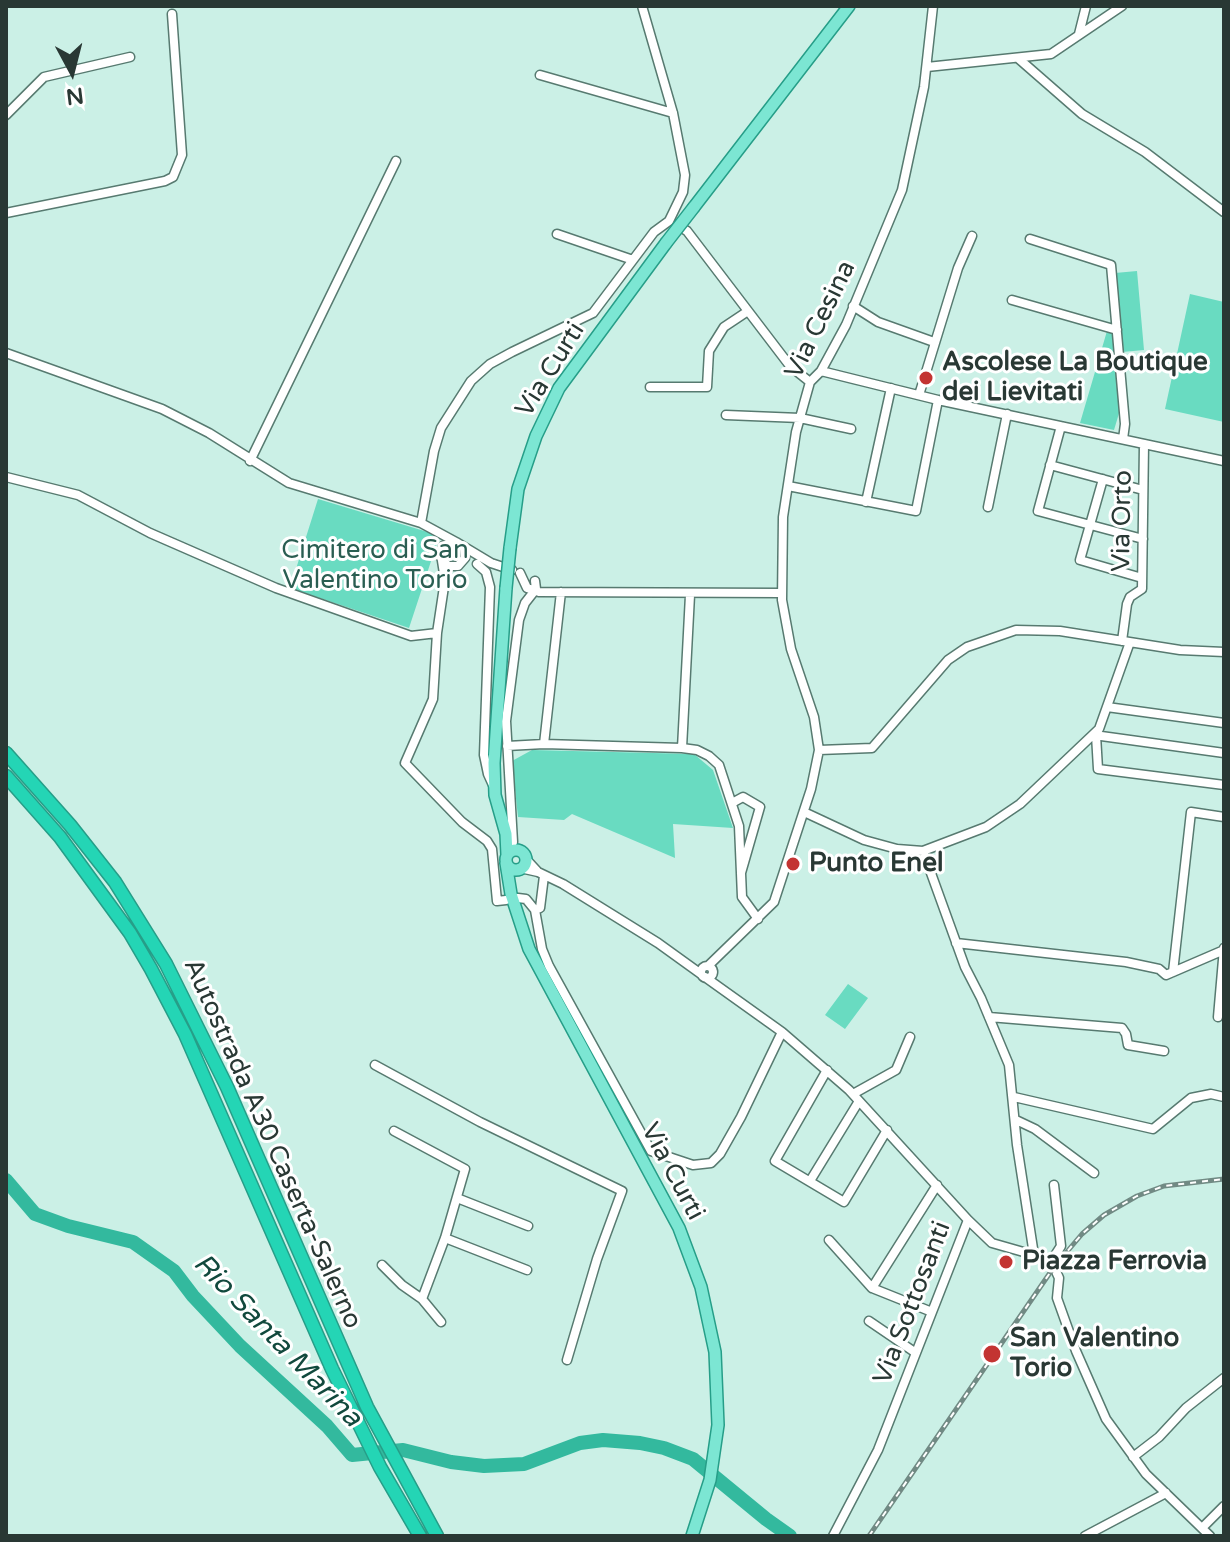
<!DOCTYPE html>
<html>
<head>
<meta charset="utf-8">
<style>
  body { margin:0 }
  #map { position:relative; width:1230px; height:1542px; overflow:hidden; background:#cbf0e6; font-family:"Varela Round",sans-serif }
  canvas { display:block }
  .frame { position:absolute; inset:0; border:8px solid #293834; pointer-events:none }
  .north { position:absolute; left:32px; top:32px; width:80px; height:80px; -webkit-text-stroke:6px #fff; paint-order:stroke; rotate:173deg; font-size:22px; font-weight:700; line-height:32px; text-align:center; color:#293834 }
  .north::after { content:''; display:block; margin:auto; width:28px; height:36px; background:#293834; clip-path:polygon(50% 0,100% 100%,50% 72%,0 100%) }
</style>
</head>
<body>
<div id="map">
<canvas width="1230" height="1542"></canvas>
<div class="frame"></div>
<div class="north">N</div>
</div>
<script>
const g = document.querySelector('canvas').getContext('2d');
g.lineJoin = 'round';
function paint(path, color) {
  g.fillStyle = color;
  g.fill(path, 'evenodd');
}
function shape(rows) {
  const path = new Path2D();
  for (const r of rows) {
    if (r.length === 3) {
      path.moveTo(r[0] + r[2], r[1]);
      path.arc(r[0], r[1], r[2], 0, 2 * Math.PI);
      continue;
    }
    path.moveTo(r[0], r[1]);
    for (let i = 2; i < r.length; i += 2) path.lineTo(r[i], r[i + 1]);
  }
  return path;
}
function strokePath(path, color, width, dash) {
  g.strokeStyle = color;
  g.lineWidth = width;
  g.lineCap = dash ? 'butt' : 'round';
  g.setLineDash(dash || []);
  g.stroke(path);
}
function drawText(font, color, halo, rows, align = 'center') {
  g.font = font + ' "Varela Round",sans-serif';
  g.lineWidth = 6;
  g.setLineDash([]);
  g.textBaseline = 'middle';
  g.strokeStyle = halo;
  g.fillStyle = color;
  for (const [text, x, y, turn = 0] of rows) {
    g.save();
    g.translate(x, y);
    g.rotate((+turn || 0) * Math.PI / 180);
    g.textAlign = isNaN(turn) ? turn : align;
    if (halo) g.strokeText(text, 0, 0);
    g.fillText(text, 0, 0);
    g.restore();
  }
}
paint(shape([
  [1137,271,1144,350,1122,352,1115,273],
  [1190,294,1224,302,1224,422,1165,409],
  [1107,331,1115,333,1120,410,1114,430,1080,423],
  [318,499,431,533,437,543,409,628,290,588],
  [532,750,694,754,713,770,733,828,673,824,675,858,572,814,564,820,518,817,512,761],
  [848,984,868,998,845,1029,825,1015]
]), '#69dbc1');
strokePath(shape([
  [6,1180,35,1214,68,1226,133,1242,174,1271,193,1296,240,1346,327,1426,352,1455,403,1450,451,1462,484,1466,524,1464,580,1443,603,1440,640,1443,664,1448,693,1459,766,1519,790,1536]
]), '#33b99e', 14);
const minor = shape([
  [1079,34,1086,6],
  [1019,59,1082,114,1145,152,1224,212],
  [927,67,1051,54,1122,6],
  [540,75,673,113],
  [6,115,44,77,130,57],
  [6,213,165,181,173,177,182,155,172,14],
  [677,225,687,231,790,366,810,382],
  [557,234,633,260],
  [1030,239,1111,265,1125,424,1123,439],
  [1012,300,1117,330],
  [853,306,878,322,934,342],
  [6,353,162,409,209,433,289,483,421,523,456,542],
  [821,371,938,400,1224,461],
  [650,387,707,387,709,351,724,327,748,311],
  [919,395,958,268,972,236],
  [726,415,800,418,851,429],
  [1061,426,1038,511,1143,539],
  [250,461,396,161],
  [1050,465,1143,490],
  [6,477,78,495,150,533,276,588,411,636,437,633],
  [1103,479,1080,560,1142,578],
  [788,486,916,511,938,400],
  [866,502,891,388],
  [988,507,1007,414],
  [421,523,434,451,441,428,471,381,490,364,512,352,593,313,654,232,669,221,683,192,685,175,673,113,642,6],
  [464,548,465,558,458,566,448,566,441,558,443,546,456,542,491,563,512,570],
  [442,561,445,580,437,633,433,699,405,763,462,822,487,841,492,849,497,901,506,900],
  [477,564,486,572,490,587,484,755,488,774,493,785],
  [520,573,527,588,539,592,782,593],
  [1122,641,1127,604,1130,597,1142,589,1144,444],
  [1107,707,1224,723],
  [1094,735,1224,753],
  [1096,735,1098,769,1224,785],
  [544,744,561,592],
  [507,746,544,744,682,748,697,750,709,756,719,765,739,826,742,897,758,919],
  [682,748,690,595],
  [819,750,872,748,948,660,967,647,1016,630,1060,631,1180,650,1224,652],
  [732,803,743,797,760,807,741,873],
  [804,812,864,840,897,849,923,851,986,827,1020,804,1099,729,1130,642],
  [513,842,506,721,519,620,525,603,536,589,535,581],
  [923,851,965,967,981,998,1009,1065,1017,1145,1034,1255],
  [525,858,537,871],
  [520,868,538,872,563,884,658,943,701,974],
  [518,898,526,899,535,910,540,908,544,876],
  [535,910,542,949,549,966,651,1151,693,1165,711,1163,720,1154,741,1117,782,1032],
  [956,943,1126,962,1159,969,1166,975,1224,950],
  [708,966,774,902,811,789,819,750,814,717,791,649,782,600,783,517,796,432,810,382,821,371,846,325,902,190,924,87,933,6],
  [707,972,6],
  [1173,972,1191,812,1224,817],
  [705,977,782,1032,849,1090,968,1220,878,1450,833,1536],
  [989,1017,1122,1028,1126,1034,1128,1045,1164,1051],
  [1218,1017,1224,948],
  [375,1065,480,1122,622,1191,597,1259,567,1360],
  [827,1070,775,1161,844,1202,887,1130],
  [853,1094,896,1070,910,1037],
  [1014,1097,1153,1129,1191,1098,1211,1094,1224,1097],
  [1016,1120,1035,1129,1094,1173],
  [394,1131,465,1169,445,1238,422,1299,441,1322],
  [810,1181,859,1101],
  [457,1198,528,1226],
  [968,1220,992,1243,1034,1255,1054,1267,1059,1278,1057,1298,1076,1351,1106,1419,1146,1474,1210,1536],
  [445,1238,527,1270],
  [829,1240,872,1288,932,1312],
  [1050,1263,1061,1246,1054,1185],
  [382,1265,402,1285,422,1299],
  [872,1288,937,1185],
  [869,1321,916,1353],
  [1133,1457,1159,1437,1186,1408,1224,1378],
  [1202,1528,1224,1506],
  [1085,1536,1166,1493]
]);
const major = shape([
  [694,207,849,6],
  [510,548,518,489,536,436,559,388,666,243],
  [506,588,494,763,495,795,506,834,507,855],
  [516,860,10],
  [506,863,511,894,529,949,679,1228,701,1287,715,1352,718,1425,710,1480,692,1536]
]);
const highway = shape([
  [6,753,70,825,115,882,166,964,227,1087,367,1407,437,1536],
  [6,776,60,837,130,933,151,969,185,1034,332,1369,380,1467,420,1536]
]);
strokePath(minor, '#577a70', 11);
strokePath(major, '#269e88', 14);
strokePath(highway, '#269e88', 15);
strokePath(minor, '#fff', 8);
strokePath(major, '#7ce6d3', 11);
strokePath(highway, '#24d5b5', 12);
const rail = shape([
  [869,1536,1054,1267,1082,1234,1104,1215,1137,1196,1164,1186,1224,1179]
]);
strokePath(rail, '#718a84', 5);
strokePath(rail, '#fff', 2, [6]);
const majorBridge = shape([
  [666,243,694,207],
  [506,588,510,548]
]);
strokePath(majorBridge, '#269e88', 14, []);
strokePath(majorBridge, '#7ce6d3', 11);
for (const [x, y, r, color] of [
  [926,378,8,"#c33432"],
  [793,864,8,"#c33432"],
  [1006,1262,8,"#c33432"],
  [992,1354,10,"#c33432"]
]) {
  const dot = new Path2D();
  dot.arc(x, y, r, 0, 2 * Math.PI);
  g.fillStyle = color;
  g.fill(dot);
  strokePath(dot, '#fff', 3);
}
drawText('26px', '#293834', '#fff', [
  ["Via Cesina",821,320,-64],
  ["Via Curti",551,370,-58],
  ["Via Orto",1123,521,-89],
  ["Autostrada A30 Caserta-Salerno",272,1144,66],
  ["Via Curti",672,1172,62],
  ["Via Sottosanti",913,1303,-69]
]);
drawText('bold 26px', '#293834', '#fff', [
  ["Ascolese La Boutique",942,363],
  ["dei Lievitati",942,393],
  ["Punto Enel",809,864],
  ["Piazza Ferrovia",1022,1262],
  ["San Valentino",1010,1339],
  ["Torio",1010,1369]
], 'left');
drawText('26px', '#2a5e52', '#fff', [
  ["Cimitero di San",375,551],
  ["Valentino Torio",375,581]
]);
drawText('italic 28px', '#11493d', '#fff', [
  ["Rio Santa Marina",277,1341,46]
]);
</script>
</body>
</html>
